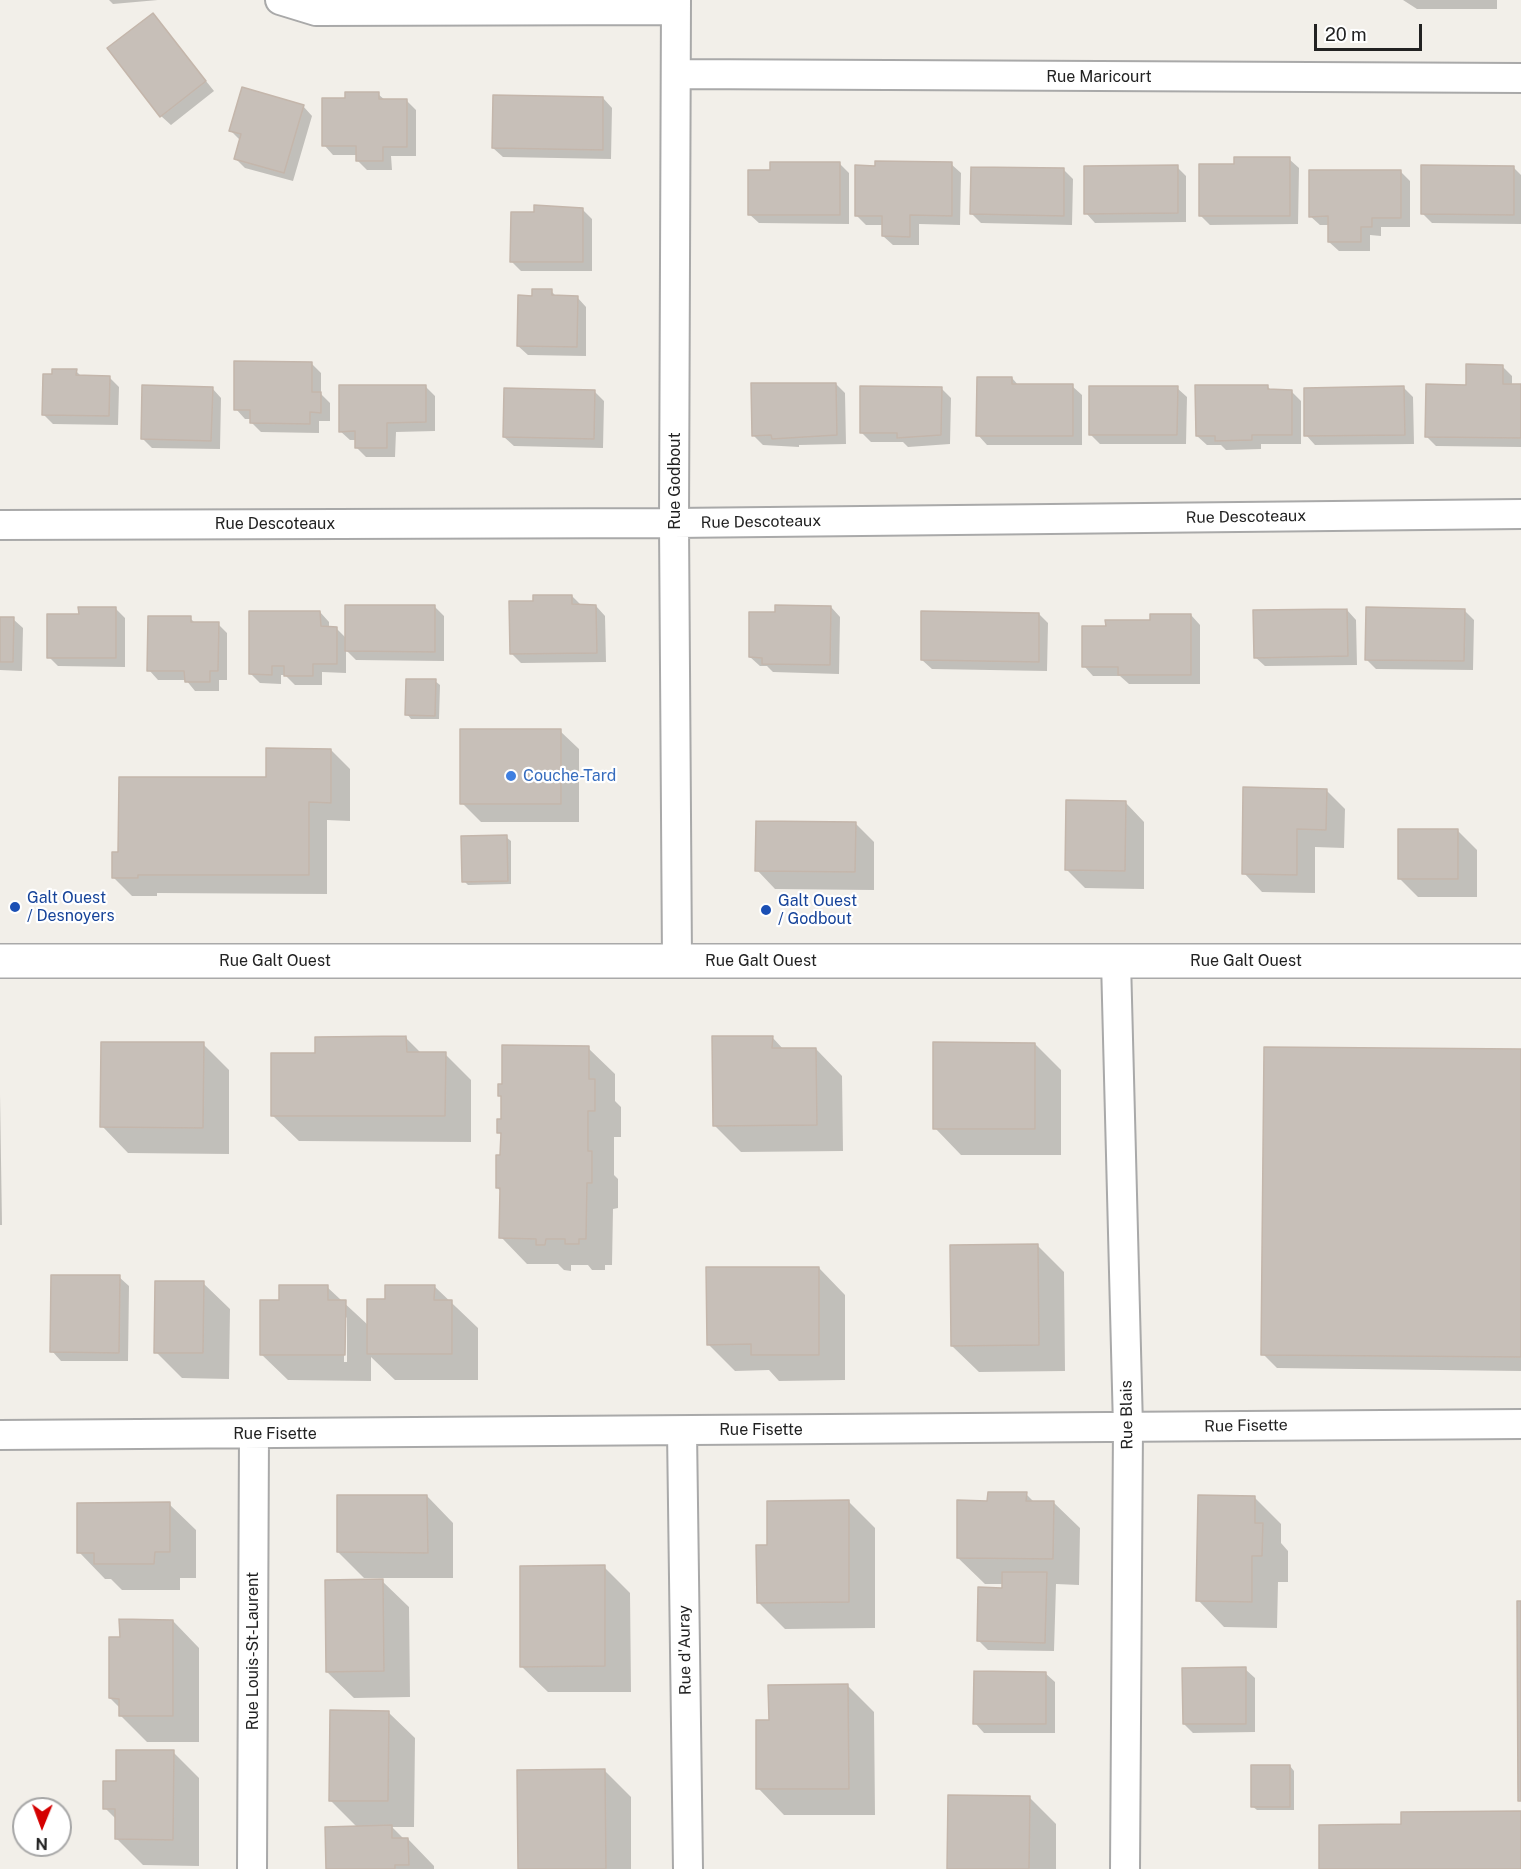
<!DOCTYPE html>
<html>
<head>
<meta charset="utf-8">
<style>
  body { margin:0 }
  #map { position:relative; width:1521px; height:1869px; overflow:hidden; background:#f2efe9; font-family:"Public Sans",sans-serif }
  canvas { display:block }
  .north { position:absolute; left:12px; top:1797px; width:60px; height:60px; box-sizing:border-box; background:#fff; border:2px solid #a7a7a7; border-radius:50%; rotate:181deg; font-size:16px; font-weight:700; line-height:24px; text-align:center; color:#222 }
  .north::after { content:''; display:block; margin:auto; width:21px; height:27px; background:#d40000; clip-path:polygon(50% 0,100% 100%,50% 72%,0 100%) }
  .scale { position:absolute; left:1314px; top:24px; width:108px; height:27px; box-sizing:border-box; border:3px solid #222; border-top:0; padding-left:8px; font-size:18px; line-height:21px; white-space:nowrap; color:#222; -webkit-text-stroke:4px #fff; paint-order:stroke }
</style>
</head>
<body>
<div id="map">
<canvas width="1521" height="1869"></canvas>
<div class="north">N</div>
<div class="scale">20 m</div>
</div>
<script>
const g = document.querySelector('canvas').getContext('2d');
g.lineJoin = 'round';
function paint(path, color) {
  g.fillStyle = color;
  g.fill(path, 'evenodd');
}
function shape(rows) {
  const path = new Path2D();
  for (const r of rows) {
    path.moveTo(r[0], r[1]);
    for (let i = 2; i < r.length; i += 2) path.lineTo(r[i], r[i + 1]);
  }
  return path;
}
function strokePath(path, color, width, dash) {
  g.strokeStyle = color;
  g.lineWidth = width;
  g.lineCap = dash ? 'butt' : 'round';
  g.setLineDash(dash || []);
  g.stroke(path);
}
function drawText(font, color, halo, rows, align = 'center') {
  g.font = font + ' "Public Sans",sans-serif';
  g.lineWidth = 4.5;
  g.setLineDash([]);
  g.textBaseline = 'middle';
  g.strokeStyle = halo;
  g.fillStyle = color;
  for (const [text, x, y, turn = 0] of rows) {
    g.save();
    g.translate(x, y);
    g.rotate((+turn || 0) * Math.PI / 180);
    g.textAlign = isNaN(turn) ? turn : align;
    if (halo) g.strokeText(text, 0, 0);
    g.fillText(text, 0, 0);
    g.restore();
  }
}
paint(shape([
  [109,0,158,0,113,4],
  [1403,0,1497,0,1497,9,1417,9],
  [153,15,214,91,171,125,161,116],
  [378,94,386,101,407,101,416,110,416,156,391,156,392,170,367,170,357,160,357,155,333,155,324,145,347,100],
  [603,98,612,108,611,159,503,157,493,148],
  [303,106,312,116,293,181,245,168,236,159,241,141,231,131],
  [1289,159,1299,168,1298,224,1210,225,1200,215],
  [840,164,849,173,849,224,759,223,749,214],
  [951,164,961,173,960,225,919,224,919,245,893,245,883,236,883,225,866,225,856,215],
  [1177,167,1186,176,1186,222,1095,223,1086,213],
  [1513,167,1521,175,1521,224,1432,223,1423,214],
  [1063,169,1073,179,1072,225,981,223,972,214],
  [1401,172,1410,181,1410,227,1381,227,1381,236,1370,235,1370,251,1339,251,1329,242,1329,225,1320,225,1310,216],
  [583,210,592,219,592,271,521,271,512,262],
  [551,291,557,297,577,297,586,307,586,356,528,355,518,346,533,297],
  [311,363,321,373,321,394,330,403,330,421,319,421,319,433,261,432,252,423,252,419,245,419,236,409],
  [1502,366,1512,376,1512,386,1521,386,1521,447,1436,446,1427,437,1468,386],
  [76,371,82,377,109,377,119,387,118,425,53,424,43,414,53,375],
  [1012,378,1019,386,1072,386,1082,395,1082,445,987,445,978,435],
  [836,384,845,393,846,444,799,445,799,447,763,445,753,435],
  [1267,386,1272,391,1291,391,1301,401,1301,444,1261,444,1261,449,1226,450,1221,445,1207,445,1197,436],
  [426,387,435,396,435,431,396,432,395,457,366,457,356,447,356,440,350,440,340,431],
  [212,388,221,398,220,449,152,448,142,438],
  [941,388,951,398,950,444,908,447,903,442,871,442,861,432],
  [1177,388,1187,397,1186,444,1100,444,1090,434],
  [1404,388,1413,397,1414,444,1315,445,1306,435],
  [594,391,604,401,603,448,514,446,504,437],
  [572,596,582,606,596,606,605,616,606,662,521,663,512,654,534,603],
  [434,606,444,616,444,661,356,660,346,650,346,673,322,672,322,685,295,685,285,675,281,675,281,684,260,683,251,674,320,612,329,622,329,628,336,628,346,638],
  [831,607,840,617,839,674,773,672,767,666,760,666,750,657,776,614],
  [116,609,125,618,125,667,58,666,49,657,80,615],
  [1347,610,1356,620,1357,665,1265,666,1255,657],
  [1465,611,1474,620,1473,670,1376,669,1367,660],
  [1039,614,1048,623,1047,671,932,669,922,660],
  [1191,615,1200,625,1200,684,1129,684,1120,676,1093,676,1084,666,1107,628],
  [190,618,196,624,218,624,227,633,227,680,219,680,219,691,195,691,186,680,158,680,149,670],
  [0,619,13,619,23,628,22,671,0,670],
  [435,681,440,685,439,719,411,719,407,714],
  [560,731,579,749,579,822,481,822,462,803],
  [331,750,350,769,350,821,327,820,327,894,157,893,157,896,132,896,113,877,120,854,267,778],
  [1326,790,1345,809,1344,848,1315,847,1315,893,1262,892,1244,873],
  [1126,803,1144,822,1144,889,1085,888,1066,869],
  [855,823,874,842,874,890,775,889,757,870],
  [1458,831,1477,850,1477,897,1418,897,1399,878],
  [506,837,511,841,511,884,468,885,464,881],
  [772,1037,784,1050,816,1049,842,1076,843,1151,741,1152,714,1125],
  [406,1038,421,1053,445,1054,471,1080,471,1142,299,1141,272,1115,317,1054],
  [203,1044,229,1070,229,1154,128,1153,102,1126],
  [1035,1044,1061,1070,1061,1155,961,1155,935,1128],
  [588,1048,615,1074,615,1101,621,1107,621,1137,614,1137,614,1175,618,1179,618,1208,613,1209,612,1265,605,1265,605,1270,592,1270,588,1265,571,1265,571,1271,564,1270,558,1264,527,1264,501,1237,501,1192,497,1187,502,1157,502,1136,499,1132,503,1121,503,1099,500,1096],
  [1521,1050,1521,1371,1277,1368,1263,1354],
  [0,1094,2,1225,0,1225],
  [1037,1245,1064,1272,1065,1371,979,1372,952,1346],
  [819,1268,845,1295,845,1380,779,1381,769,1370,735,1371,708,1344],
  [119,1277,129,1286,128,1361,61,1361,52,1351],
  [203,1283,230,1309,229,1379,182,1378,156,1352],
  [434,1286,478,1328,478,1380,395,1380,371,1357,371,1381,288,1380,261,1354,280,1301,327,1287,368,1325,387,1300],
  [344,1315,347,1318,347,1362,344,1362],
  [1026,1494,1034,1502,1053,1502,1080,1528,1079,1585,1056,1584,1054,1651,988,1650,978,1640,1004,1584,985,1584,958,1558,989,1502],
  [427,1496,453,1523,453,1578,364,1578,338,1552],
  [1254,1497,1281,1524,1281,1543,1288,1551,1288,1582,1278,1582,1277,1628,1224,1627,1198,1600],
  [848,1501,875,1528,875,1628,785,1629,758,1602,769,1546],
  [169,1504,196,1530,196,1578,180,1578,180,1590,122,1590,111,1579,105,1579,79,1552],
  [604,1567,630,1593,631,1692,548,1692,521,1666],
  [381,1580,409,1607,410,1697,354,1698,327,1672],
  [173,1621,199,1648,199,1742,147,1742,120,1715,120,1708,110,1698,121,1638],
  [1245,1669,1255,1678,1255,1732,1193,1733,1184,1724],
  [1045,1673,1055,1682,1055,1733,984,1733,975,1723],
  [848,1686,874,1712,875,1815,784,1815,758,1788],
  [388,1712,415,1738,414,1827,392,1827,404,1839,408,1839,434,1866,434,1869,328,1869,357,1827,331,1801],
  [173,1752,199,1778,199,1866,143,1865,116,1838,117,1820,105,1808,117,1782],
  [1290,1766,1294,1771,1294,1810,1257,1810,1252,1806],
  [604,1770,631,1797,631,1869,520,1869],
  [1030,1798,1056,1824,1056,1869,948,1869]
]), '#0003');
const building = shape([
  [153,13,206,81,160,117,107,48,153,13],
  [242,87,304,105,284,173,234,159,241,134,229,131,242,87],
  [345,92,379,92,379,99,407,99,407,147,383,147,383,161,356,161,356,146,322,146,322,98,345,98,345,92],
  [493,95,603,97,603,150,492,148,493,95],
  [1234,157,1290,157,1290,216,1199,216,1199,164,1234,164,1234,157],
  [875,161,952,162,952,216,910,215,910,237,882,236,882,216,855,216,855,165,875,166,875,161],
  [770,162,840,162,840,215,748,215,748,170,770,170,770,162],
  [1178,165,1178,213,1084,214,1084,166,1178,165],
  [1421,165,1514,166,1514,215,1421,214,1421,165],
  [971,167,1064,168,1064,216,970,214,971,167],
  [1309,170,1401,170,1401,218,1372,218,1372,227,1361,227,1361,242,1328,242,1328,216,1309,217,1309,170],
  [534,205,583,208,583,262,510,262,511,212,534,212,534,205],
  [532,289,552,289,552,295,578,296,577,347,517,346,518,295,532,296,532,289],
  [234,361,312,362,312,392,321,392,321,413,310,412,310,424,250,423,250,410,234,410,234,361],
  [1466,364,1503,365,1503,384,1521,384,1521,438,1425,437,1426,384,1466,385,1466,364],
  [52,369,77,369,76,375,110,376,109,416,42,415,43,374,52,374,52,369],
  [977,377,1012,377,1012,384,1073,384,1073,436,976,436,977,377],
  [751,383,836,383,837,435,772,439,771,435,752,436,751,383],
  [142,385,213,387,211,441,141,439,142,385],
  [339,385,426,385,426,422,387,423,387,448,355,448,355,431,339,432,339,385],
  [1195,385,1268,385,1268,389,1292,390,1292,435,1252,435,1252,440,1215,441,1215,436,1196,436,1195,385],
  [860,386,942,387,941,435,897,438,897,433,860,433,860,386],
  [1089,386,1178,386,1177,435,1089,435,1089,386],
  [1404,386,1405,435,1304,436,1304,388,1404,386],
  [504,388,595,390,594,439,503,437,504,388],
  [533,595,572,595,572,604,596,605,597,653,510,654,509,601,533,601,533,595],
  [345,605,435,605,435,652,345,651,345,605],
  [775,605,831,606,830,665,762,664,762,658,749,657,749,612,775,612,775,605],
  [78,607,116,607,116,658,47,658,47,614,79,614,78,607],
  [1366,607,1465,609,1464,661,1365,660,1366,607],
  [1347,609,1348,656,1254,658,1253,610,1347,609],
  [249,611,320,611,321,626,337,627,337,664,313,664,313,676,284,676,284,666,272,666,272,675,249,674,249,611],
  [921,611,1039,613,1039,662,921,660,921,611],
  [1150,614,1191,614,1191,675,1118,675,1118,667,1082,667,1082,626,1106,626,1105,620,1150,620,1150,614],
  [148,616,191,616,191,622,219,622,218,671,210,671,210,682,185,682,184,671,147,671,148,616],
  [0,617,14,617,13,662,0,662,0,617],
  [406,679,436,679,435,716,405,715,406,679],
  [460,729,561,729,561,804,460,804,460,729],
  [266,748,331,749,331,803,309,802,309,875,138,875,138,878,112,878,112,852,118,852,119,777,266,777,266,748],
  [1243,787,1327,789,1326,830,1297,829,1297,875,1242,874,1243,787],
  [1066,800,1126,801,1125,871,1065,870,1066,800],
  [756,821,856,822,855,872,755,871,756,821],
  [1398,829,1458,829,1458,879,1398,879,1398,829],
  [507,835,508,881,462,882,461,836,507,835],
  [406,1036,407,1052,446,1052,445,1116,271,1116,271,1053,315,1053,315,1037,406,1036],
  [712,1036,773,1036,772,1048,816,1048,817,1125,713,1126,712,1036],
  [101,1042,204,1042,203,1128,100,1127,101,1042],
  [933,1042,1035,1043,1035,1129,933,1129,933,1042],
  [502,1045,589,1046,589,1079,595,1079,595,1111,588,1111,588,1151,592,1151,592,1183,587,1183,586,1239,579,1239,579,1244,565,1244,565,1239,546,1239,545,1245,536,1245,536,1239,499,1238,500,1188,496,1188,496,1155,500,1155,501,1133,497,1133,497,1119,501,1119,501,1096,498,1096,498,1084,502,1084,502,1045],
  [1264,1047,1521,1049,1521,1357,1261,1355,1264,1047],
  [1038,1244,1039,1345,951,1346,950,1245,1038,1244],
  [706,1267,819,1267,819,1355,751,1355,751,1344,707,1345,706,1267],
  [51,1275,120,1275,119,1353,50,1352,51,1275],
  [155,1281,204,1281,203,1353,154,1353,155,1281],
  [279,1285,328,1285,328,1300,346,1300,345,1355,260,1355,260,1300,279,1300,279,1285],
  [385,1285,435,1285,434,1300,452,1300,452,1354,367,1354,367,1299,385,1299,385,1285],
  [988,1492,1027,1492,1026,1501,1054,1501,1053,1559,957,1558,957,1500,987,1501,988,1492],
  [337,1495,427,1495,428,1553,337,1552,337,1495],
  [1198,1495,1255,1496,1255,1523,1263,1523,1262,1556,1252,1556,1252,1602,1196,1601,1198,1495],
  [849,1500,849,1602,757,1603,756,1545,767,1545,767,1501,849,1500],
  [170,1502,170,1552,155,1552,154,1564,94,1564,94,1553,77,1553,77,1503,170,1502],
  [605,1565,605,1666,520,1667,520,1566,605,1565],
  [1002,1572,1047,1572,1045,1643,977,1641,978,1587,1002,1588,1002,1572],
  [383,1579,384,1671,326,1672,325,1580,383,1579],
  [1517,1601,1521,1601,1521,1801,1518,1801,1517,1601],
  [119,1619,173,1620,173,1716,119,1716,119,1699,109,1698,109,1637,120,1637,119,1619],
  [1246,1667,1246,1724,1183,1724,1182,1668,1246,1667],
  [974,1671,1046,1672,1046,1724,973,1724,974,1671],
  [848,1684,849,1789,756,1789,756,1720,769,1720,768,1685,848,1684],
  [330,1710,389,1711,388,1801,329,1801,330,1710],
  [116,1750,174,1750,173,1840,115,1839,115,1809,103,1809,103,1781,116,1781,116,1750],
  [1251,1765,1290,1765,1290,1807,1251,1807,1251,1765],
  [605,1769,606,1869,518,1869,517,1770,605,1769],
  [948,1795,1030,1796,1029,1869,947,1869,948,1795],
  [1521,1811,1521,1869,1319,1869,1319,1825,1401,1824,1401,1812,1521,1811],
  [392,1825,392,1838,408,1838,409,1865,395,1865,395,1869,326,1869,325,1827,392,1825]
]);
paint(building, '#c7bfb8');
strokePath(building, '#c4b6ab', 1.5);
const minor = shape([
  [280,0,316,11,676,10],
  [676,0,674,523,677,961],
  [677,74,1521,78],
  [0,525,674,523,1521,514],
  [1116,961,1128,1427,1125,1869],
  [682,1431,688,1869],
  [0,1435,1521,1424],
  [252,1869,254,1434]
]);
const tertiary = shape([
  [0,961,1521,961]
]);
strokePath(minor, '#a9a9a9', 32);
strokePath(tertiary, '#a9a9a9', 36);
strokePath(minor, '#fff', 28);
strokePath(tertiary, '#fff', 33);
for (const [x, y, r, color] of [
  [511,776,6,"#3f7fe0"],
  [15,907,6,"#1a4fb4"],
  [766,910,6,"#1a4fb4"]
]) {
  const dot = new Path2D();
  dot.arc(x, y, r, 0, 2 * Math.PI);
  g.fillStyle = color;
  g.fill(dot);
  strokePath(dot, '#fff', 2);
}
drawText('16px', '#222', '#fff', [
  ["Rue Maricourt",1099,77],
  ["Rue Godbout",675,481,-90],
  ["Rue Descoteaux",1246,517,-1],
  ["Rue Descoteaux",761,522,-1],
  ["Rue Descoteaux",275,524],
  ["Rue Galt Ouest",275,961],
  ["Rue Galt Ouest",761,961],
  ["Rue Galt Ouest",1246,961],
  ["Rue Blais",1127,1415,-91],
  ["Rue Fisette",1246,1426,-1],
  ["Rue Fisette",761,1430],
  ["Rue Fisette",275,1434],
  ["Rue d'Auray",685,1650,-91],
  ["Rue Louis-St-Laurent",253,1651,-90]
]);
drawText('16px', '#366cbe', '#fff', [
  ["Couche-Tard",523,776]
], 'left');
drawText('16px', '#164399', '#fff', [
  ["Galt Ouest",27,898],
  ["/ Desnoyers",27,916],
  ["Galt Ouest",778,901],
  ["/ Godbout",778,919]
], 'left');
</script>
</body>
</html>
